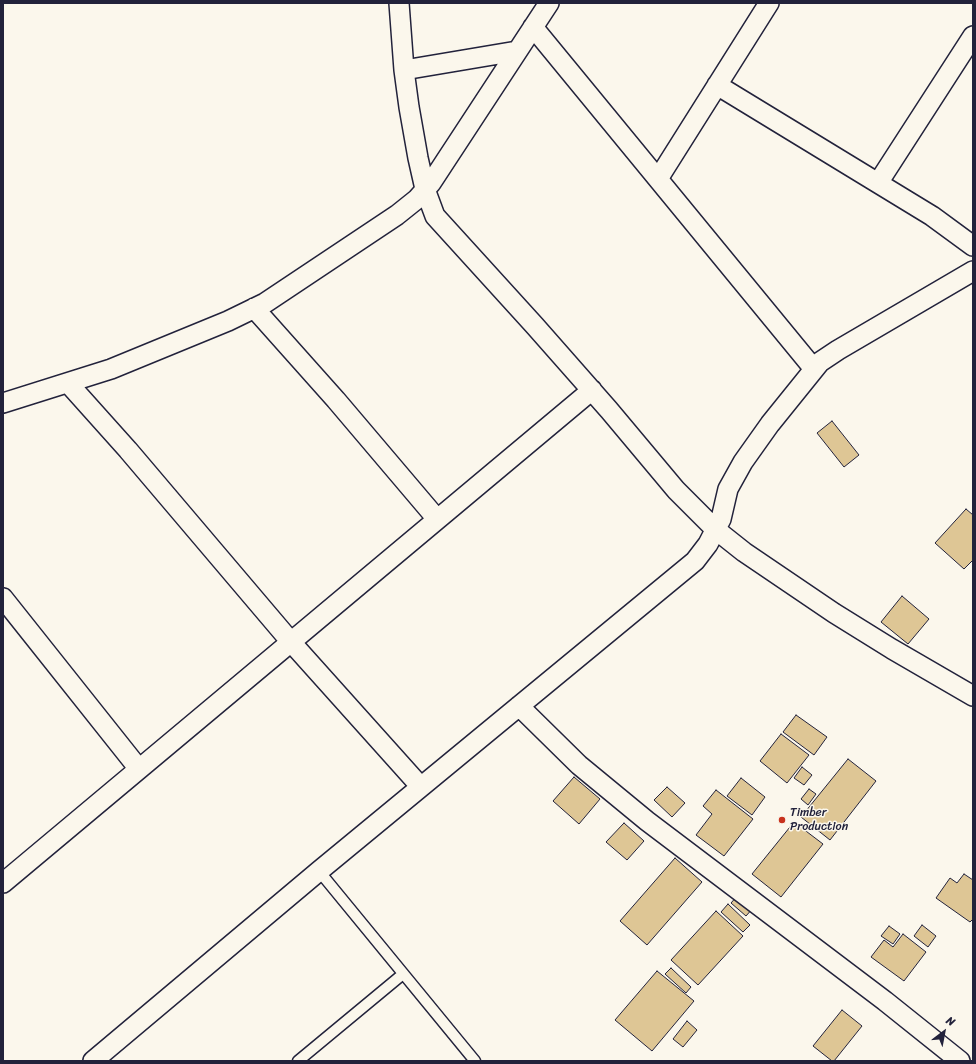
<!DOCTYPE html>
<html>
<head>
<meta charset="utf-8">
<style>
  body { margin:0 }
  #map { position:relative; width:976px; height:1064px; overflow:hidden; background:#fbf7ec; font-family:Sriracha,sans-serif }
  canvas { display:block }
  .frame { position:absolute; inset:0; border:4px solid #22223b; pointer-events:none }
  .north { position:absolute; left:924px; top:1012px; width:40px; height:40px; -webkit-text-stroke:3px #fbf7ec; paint-order:stroke; rotate:32deg; font-size:11px; font-weight:700; line-height:16px; text-align:center; color:#22223b }
  .north::after { content:''; display:block; margin:auto; width:14px; height:18px; background:#22223b; clip-path:polygon(50% 0,100% 100%,50% 72%,0 100%) }
</style>
</head>
<body>
<div id="map">
<canvas width="976" height="1064"></canvas>
<div class="frame"></div>
<div class="north">N</div>
</div>
<script>
const g = document.querySelector('canvas').getContext('2d');
g.lineJoin = 'round';
function paint(path, color) {
  g.fillStyle = color;
  g.fill(path, 'evenodd');
}
function shape(rows) {
  const path = new Path2D();
  for (const r of rows) {
    path.moveTo(r[0], r[1]);
    for (let i = 2; i < r.length; i += 2) path.lineTo(r[i], r[i + 1]);
  }
  return path;
}
function strokePath(path, color, width, dash) {
  g.strokeStyle = color;
  g.lineWidth = width;
  g.lineCap = dash ? 'butt' : 'round';
  g.setLineDash(dash || []);
  g.stroke(path);
}
function drawText(font, color, halo, rows, align = 'center') {
  g.font = font + ' Sriracha,sans-serif';
  g.lineWidth = 3;
  g.setLineDash([]);
  g.textBaseline = 'middle';
  g.strokeStyle = halo;
  g.fillStyle = color;
  for (const [text, x, y, turn = 0] of rows) {
    g.save();
    g.translate(x, y);
    g.rotate((+turn || 0) * Math.PI / 180);
    g.textAlign = isNaN(turn) ? turn : align;
    if (halo) g.strokeText(text, 0, 0);
    g.fillText(text, 0, 0);
    g.restore();
  }
}
const building = shape([
  [832,421,859,455,844,467,817,433,832,421],
  [966,509,973,515,973,560,964,569,935,543,966,509],
  [902,596,929,619,908,644,881,622,902,596],
  [796,715,827,737,814,755,783,732,796,715],
  [781,734,809,755,787,783,760,761,781,734],
  [848,759,876,781,830,840,801,817,848,759],
  [802,767,812,775,804,785,794,778,802,767],
  [574,777,600,799,579,824,553,801,574,777],
  [741,778,765,797,752,815,727,796,741,778],
  [667,787,685,803,672,817,654,800,667,787],
  [809,789,816,794,808,805,801,799,809,789],
  [716,790,753,819,724,856,696,835,712,814,703,806,716,790],
  [794,822,823,844,781,897,752,874,794,822],
  [624,823,644,841,627,860,606,842,624,823],
  [675,858,702,882,647,945,620,921,675,858],
  [964,874,973,880,973,919,970,922,936,898,950,878,957,883,964,874],
  [738,895,753,908,746,916,731,903,738,895],
  [728,904,750,925,743,932,721,912,728,904],
  [716,911,743,936,698,985,671,960,716,911],
  [922,925,936,936,928,947,914,936,922,925],
  [889,926,900,934,893,944,881,936,889,926],
  [903,934,926,952,904,981,871,957,884,940,893,947,903,934],
  [671,968,691,987,686,993,665,974,671,968],
  [657,971,694,1001,652,1051,615,1020,657,971],
  [842,1010,862,1026,834,1061,832,1061,813,1046,842,1010],
  [687,1021,697,1030,683,1047,673,1039,687,1021]
]);
paint(building, '#dec695');
strokePath(building, '#22223b', 1);
const service = shape([
  [319,871,475,1061],
  [298,1061,403,974]
]);
const minor = shape([
  [399,3,404,70,409,107,418,158,425,189,435,216,535,326,609,410,676,490,715,529,744,552,834,613,892,649,973,696],
  [533,27,814,369],
  [404,70,517,51],
  [717,85,932,216,973,246],
  [658,179,769,3],
  [878,183,973,36],
  [254,308,336,400,437,519],
  [68,383,128,450,291,642,421,787],
  [3,403,111,369,228,321,265,303,397,215,417,199,431,183,549,3],
  [3,598,139,769],
  [519,706,579,765,647,821,885,1001,960,1061],
  [3,883,592,390],
  [93,1061,319,871,695,561,708,544,721,519,728,489,743,462,770,424,820,362,838,350,973,271]
]);
strokePath(service, '#22223b', 13);
strokePath(minor, '#22223b', 22);
strokePath(service, '#fbf7ec', 10);
strokePath(minor, '#fbf7ec', 19);
for (const [x, y, r, color] of [
  [782,820,4,"#c8321e"]
]) {
  const dot = new Path2D();
  dot.arc(x, y, r, 0, 2 * Math.PI);
  g.fillStyle = color;
  g.fill(dot);
  strokePath(dot, '#fbf7ec', 1.5);
}
drawText('12px', '#22223b', '#fbf7ec', [
  ["Timber",790,813],
  ["Production",790,827]
], 'left');
</script>
</body>
</html>
